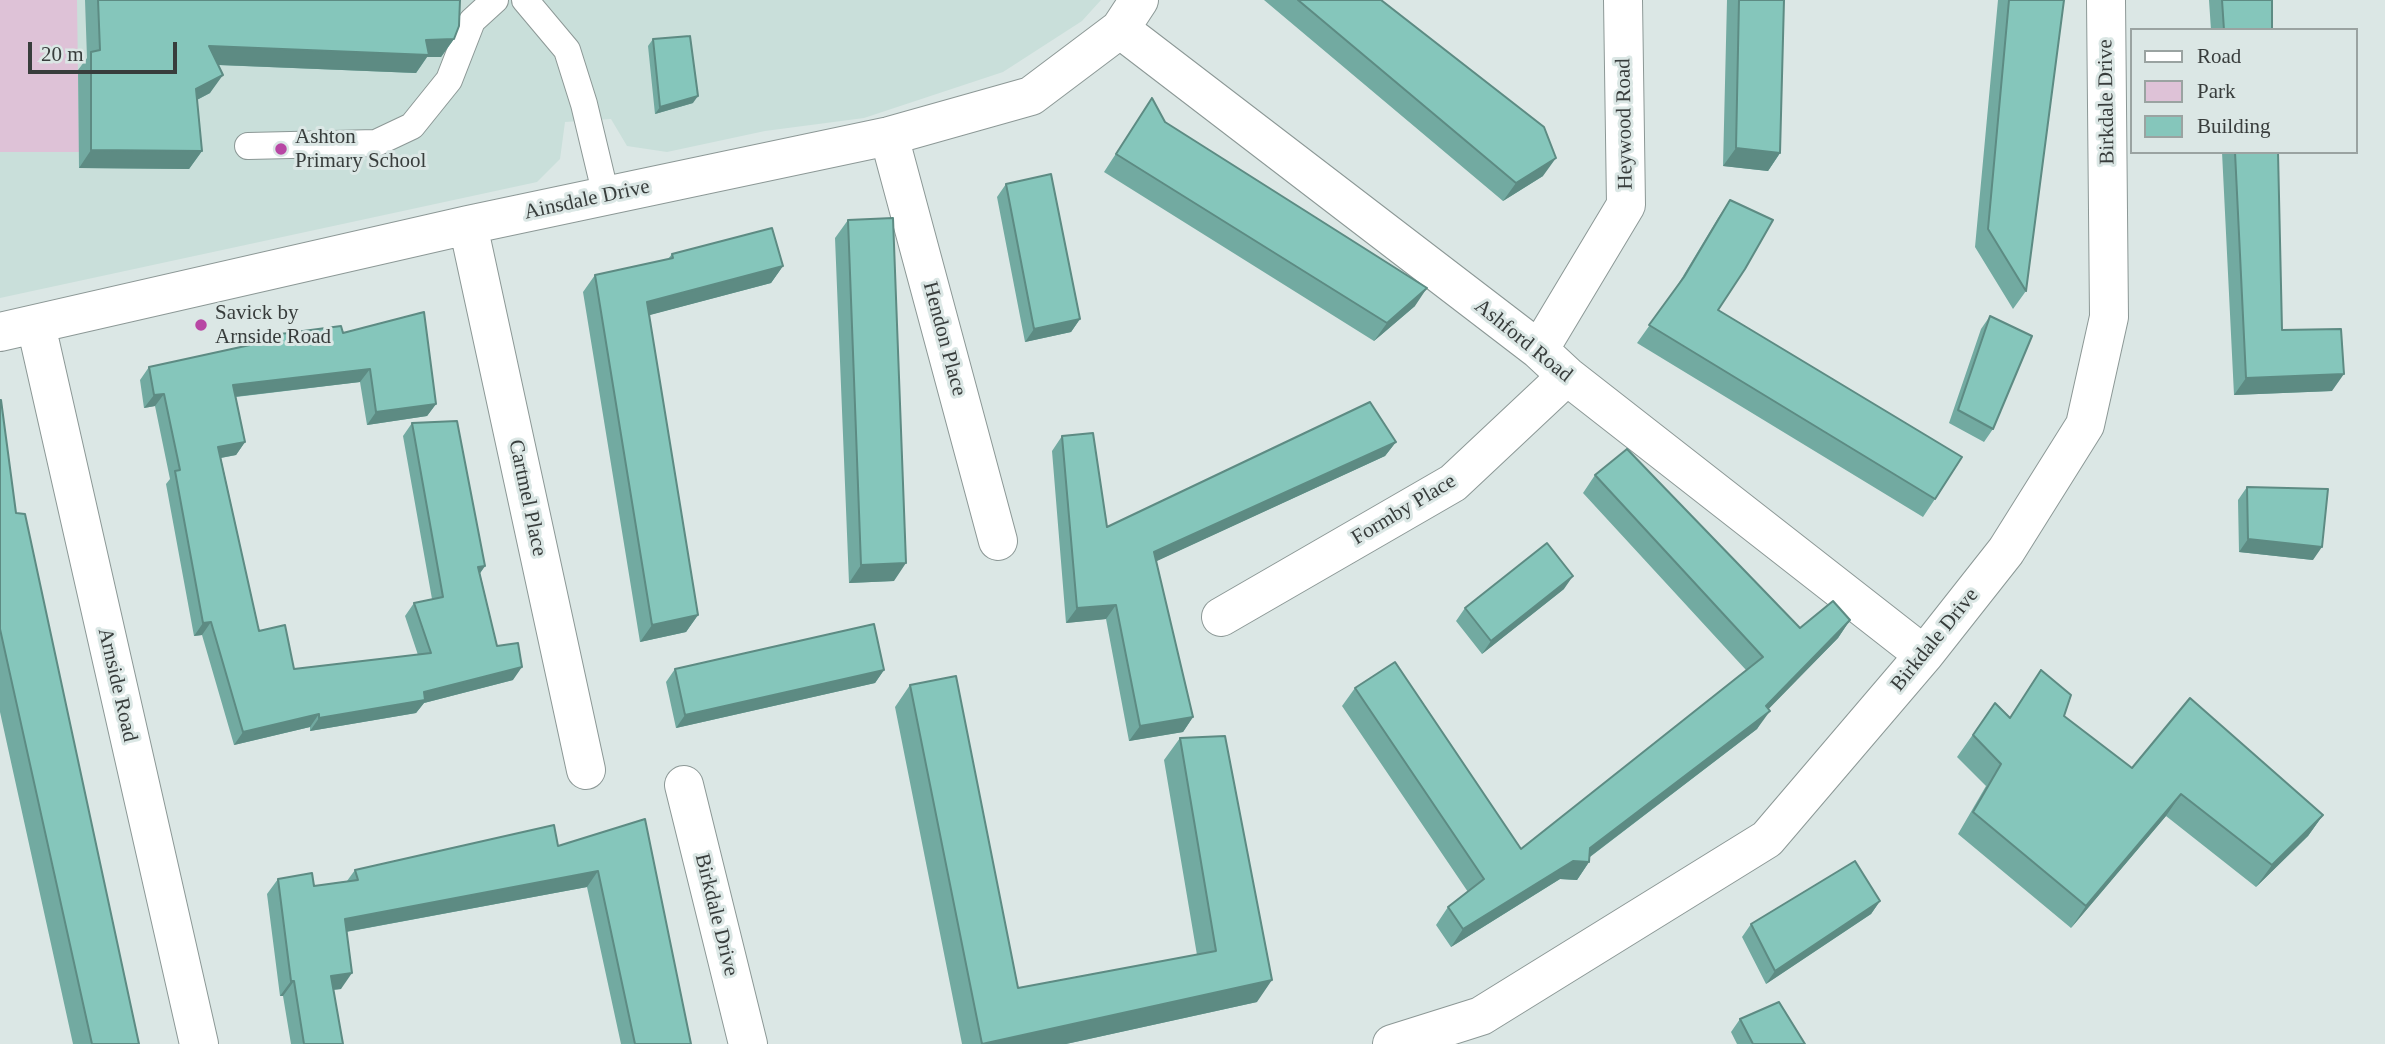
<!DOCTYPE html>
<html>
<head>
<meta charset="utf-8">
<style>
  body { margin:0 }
  #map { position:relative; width:2385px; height:1044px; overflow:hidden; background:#dbe7e5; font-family:"Times New Roman",serif }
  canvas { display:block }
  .legend { position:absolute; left:2130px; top:28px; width:228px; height:126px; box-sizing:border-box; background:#dbe7e5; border:2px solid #9aa3a1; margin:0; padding:9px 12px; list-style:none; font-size:21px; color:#383d3c }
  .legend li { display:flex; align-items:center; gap:14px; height:35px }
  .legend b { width:35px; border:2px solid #9aa3a1 }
  .scale { position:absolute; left:28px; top:42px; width:149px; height:32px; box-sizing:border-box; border:4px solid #383d3c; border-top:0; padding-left:9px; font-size:21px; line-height:24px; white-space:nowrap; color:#383d3c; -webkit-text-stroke:5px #dbe7e5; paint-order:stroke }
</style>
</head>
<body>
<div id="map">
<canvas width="2385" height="1044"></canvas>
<ul class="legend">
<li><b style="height:9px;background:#fff"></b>Road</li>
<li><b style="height:19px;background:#dec2d7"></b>Park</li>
<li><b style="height:19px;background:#85c6bb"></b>Building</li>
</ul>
<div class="scale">20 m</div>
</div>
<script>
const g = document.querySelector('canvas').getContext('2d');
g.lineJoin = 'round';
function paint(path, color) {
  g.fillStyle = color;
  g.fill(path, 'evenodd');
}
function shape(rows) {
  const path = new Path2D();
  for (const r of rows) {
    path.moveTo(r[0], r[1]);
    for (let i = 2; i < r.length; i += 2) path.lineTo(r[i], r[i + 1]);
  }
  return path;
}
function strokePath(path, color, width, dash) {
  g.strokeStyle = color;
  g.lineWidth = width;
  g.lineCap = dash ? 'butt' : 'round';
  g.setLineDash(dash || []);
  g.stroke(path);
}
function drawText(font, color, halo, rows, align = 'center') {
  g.font = font + ' "Times New Roman",serif';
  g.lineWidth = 6;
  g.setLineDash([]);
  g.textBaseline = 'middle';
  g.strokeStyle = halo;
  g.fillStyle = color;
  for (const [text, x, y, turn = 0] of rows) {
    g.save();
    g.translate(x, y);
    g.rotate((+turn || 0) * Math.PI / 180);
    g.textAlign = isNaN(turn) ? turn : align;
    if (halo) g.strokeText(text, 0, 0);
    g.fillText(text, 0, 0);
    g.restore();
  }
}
paint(shape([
  [0,0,1101,0,1082,21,1003,72,864,118,765,131,667,152,627,146,611,119,565,122,560,159,537,182,0,298]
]), '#c9dfda');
paint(shape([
  [0,0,77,0,79,152,0,152]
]), '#dec2d7');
const service = shape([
  [525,0,567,50,584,104,606,196],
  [248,146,376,143,412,126,449,80,472,21,495,0]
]);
const minor = shape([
  [1120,29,1539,350,1567,376,1924,655],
  [889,136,998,541],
  [468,225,586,770],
  [36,325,199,1044],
  [0,332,468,225,889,136,1031,96,1120,29,1139,0],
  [1539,350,1626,205,1623,0],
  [1221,617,1453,483,1567,376],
  [684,785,748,1044],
  [1392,1044,1481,1016,1767,839,1924,655,2006,551,2085,425,2109,317,2106,0]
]);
strokePath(service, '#8c9896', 28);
strokePath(minor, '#8c9896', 40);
strokePath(service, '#fff', 26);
strokePath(minor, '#fff', 38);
paint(shape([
  [85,0,460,0,454,39,441,57,427,57,416,73,218,65,210,93,197,100,202,151,189,169,79,168,78,70,87,58],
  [1264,0,1381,0,1543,176,1503,201],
  [1727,0,1784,0,1780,153,1768,171,1723,166],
  [1998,0,2064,0,2026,291,2013,309,1975,247],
  [2209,0,2272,0,2272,30,2211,30],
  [653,39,693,103,655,114,648,46],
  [1152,98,1165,122,1415,306,1374,341,1104,172],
  [2222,152,2278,152,2282,330,2332,391,2234,395],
  [1006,184,1080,319,1071,332,1025,342,997,197],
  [1730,200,1718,310,1935,499,1923,517,1637,343,1674,291,1718,218],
  [848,220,894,581,849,583,835,238],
  [672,254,783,266,771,283,649,315,698,615,686,632,640,642,583,292,595,275,668,259],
  [1990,316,1993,429,1984,442,1949,423,1981,329],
  [343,333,436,404,427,416,367,425,360,382,236,397,245,442,236,455,221,458,259,631,294,669,418,655,405,616,414,603,432,599,403,436,412,423,485,566,480,573,497,646,513,680,424,703,416,713,310,731,310,727,234,745,202,635,194,636,166,484,170,479,155,406,144,408,140,380,149,367,244,346,250,338],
  [0,400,16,513,139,1044,73,1044,0,712],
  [1062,436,1107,527,1396,442,1385,456,1156,561,1193,717,1183,732,1129,741,1106,619,1066,623,1052,451],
  [1595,475,1800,628,1850,620,1838,638,1768,709,1757,729,1590,857,1589,862,1577,880,1560,879,1451,947,1436,925,1448,907,1468,892,1342,706,1355,688,1521,849,1746,670,1583,493],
  [2247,487,2313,560,2239,552,2238,500],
  [1564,589,1482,654,1456,621,1465,608],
  [675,669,884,670,875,683,676,728,666,682],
  [2041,670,2064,716,2132,768,2323,815,2308,836,2256,887,2166,816,2071,928,1958,834,1986,786,1957,757,1995,703,2010,717],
  [910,685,1018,988,1197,955,1164,760,1180,738,1257,1002,1066,1044,962,1044,895,707],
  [645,819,691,1044,621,1044,587,887,346,932,341,989,333,990,343,1044,291,1044,283,996,280,996,267,894,278,879,314,886,347,881,355,870,558,846],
  [1880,901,1871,914,1766,984,1742,937,1751,924],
  [1740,1019,1805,1044,1737,1044,1731,1032]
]), '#72aaa1');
paint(shape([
  [454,39,441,57,427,57,416,73,196,64,209,46],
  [223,75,210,93,183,107,196,89],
  [698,96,693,103,655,114,660,107],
  [1736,148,1780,153,1768,171,1723,166],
  [91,150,202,151,189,169,79,168],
  [1556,158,1543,176,1503,201,1516,183],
  [783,266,771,283,635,319,647,302],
  [1427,288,1415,306,1374,341,1387,323],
  [1080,319,1071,332,1025,342,1034,329],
  [370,369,360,382,224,398,233,385],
  [2344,374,2332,391,2234,395,2246,378],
  [164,394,155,406,144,408,154,395],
  [436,404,427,416,367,425,376,412],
  [245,442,236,455,209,460,218,447],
  [1396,442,1385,456,1144,567,1154,552],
  [2248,539,2322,547,2313,560,2239,552],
  [906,563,894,581,849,583,861,565],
  [485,566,476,579,478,567],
  [1573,576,1564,589,1482,654,1491,641],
  [1116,605,1106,619,1066,623,1077,608],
  [698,615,686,632,640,642,652,625],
  [1850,620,1838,638,1755,723,1770,711,1757,729,1583,862,1589,862,1577,880,1560,879,1451,947,1463,929,1590,848,1766,706],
  [211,622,202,635,194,636,203,623],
  [522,667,513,680,424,703,416,713,310,731,319,718],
  [884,670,875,683,676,728,685,715],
  [319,714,310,727,234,745,243,732],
  [1193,717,1183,732,1129,741,1140,726],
  [2181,794,2166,816,2071,928,2086,906],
  [2323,815,2308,836,2256,887,2272,865],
  [598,871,587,887,334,934,345,919],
  [1880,901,1871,914,1766,984,1775,971],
  [352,973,341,989,320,991,331,976],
  [1272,980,1257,1002,1066,1044,982,1044],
  [291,981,294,981,283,996,280,996]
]), '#5d8b83');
const building = shape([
  [98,0,460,0,459,26,454,39,426,40,429,55,209,46,223,75,196,89,202,151,91,150,91,52,100,50,98,0],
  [1298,0,1381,0,1544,127,1556,158,1516,183,1298,0],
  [1739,0,1784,0,1780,153,1736,148,1739,0],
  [2009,0,2064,0,2026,291,1988,229,2009,0],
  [2222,0,2272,0,2272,30,2224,30,2222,0],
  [690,36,698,96,660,107,653,39,690,36],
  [1152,98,1165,122,1427,288,1387,323,1116,154,1152,98],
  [2235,152,2278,152,2282,330,2341,329,2344,374,2246,378,2235,152],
  [1051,174,1080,319,1034,329,1006,184,1051,174],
  [1730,200,1773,220,1745,269,1718,310,1962,457,1935,499,1649,325,1684,277,1730,200],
  [893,218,906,563,861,565,848,220,893,218],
  [772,228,783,266,647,302,698,615,652,625,595,275,673,258,672,254,772,228],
  [424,312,436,404,376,412,370,369,233,385,245,442,218,447,259,631,285,625,294,669,431,653,414,603,443,597,412,423,457,421,485,566,478,567,497,646,518,643,522,667,424,692,425,700,319,718,319,714,243,732,211,622,203,623,175,471,180,470,164,394,154,395,149,367,250,345,250,338,341,326,343,333,424,312],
  [1990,316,2032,336,1993,429,1958,410,1990,316],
  [0,400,1,400,16,513,25,514,139,1044,92,1044,0,629,0,400],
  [1370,402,1396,442,1154,552,1193,717,1140,726,1116,605,1077,608,1062,436,1093,433,1107,527,1370,402],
  [1627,449,1800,628,1833,601,1850,620,1766,706,1770,711,1590,848,1589,862,1573,861,1463,929,1448,907,1484,879,1355,688,1395,662,1521,849,1763,657,1595,475,1627,449],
  [2247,487,2328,489,2322,547,2248,539,2247,487],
  [1547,543,1573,576,1491,641,1465,608,1547,543],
  [874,624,884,670,685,715,675,669,874,624],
  [2041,670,2071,695,2064,716,2132,768,2190,698,2323,815,2272,865,2181,794,2086,906,1973,812,2001,764,1973,735,1995,703,2010,718,2041,670],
  [956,676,1018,988,1216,951,1180,738,1225,736,1272,980,982,1044,910,685,956,676],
  [645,819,691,1044,635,1044,598,871,345,919,352,973,331,976,343,1044,304,1044,294,981,291,981,278,879,312,873,314,886,358,880,355,870,554,825,558,846,645,819],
  [1855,861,1880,901,1775,971,1751,924,1855,861],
  [1779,1002,1805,1044,1753,1044,1740,1019,1779,1002]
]);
paint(building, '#85c6bb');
strokePath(building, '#5d8b83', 2);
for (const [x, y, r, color] of [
  [281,149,7,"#b847a4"],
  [201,325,7,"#b847a4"]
]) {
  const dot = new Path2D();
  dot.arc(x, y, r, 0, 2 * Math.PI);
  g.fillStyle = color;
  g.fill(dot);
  strokePath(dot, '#dbe7e5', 2.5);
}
drawText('21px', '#383d3c', '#dbe7e5', [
  ["Birkdale Drive",2107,102,-91],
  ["Heywood Road",1625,124,-91],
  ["Ainsdale Drive",587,200,-12],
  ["Hendon Place",944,339,75],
  ["Ashford Road",1523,341,39],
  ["Cartmel Place",527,498,78],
  ["Formby Place",1404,510,-31],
  ["Birkdale Drive",1935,640,-51],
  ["Arnside Road",117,685,77],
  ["Birkdale Drive",716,915,76]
]);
drawText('21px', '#383d3c', '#dbe7e5', [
  ["Ashton",295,137],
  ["Primary School",295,161],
  ["Savick by",215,313],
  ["Arnside Road",215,337]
], 'left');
</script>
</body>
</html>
